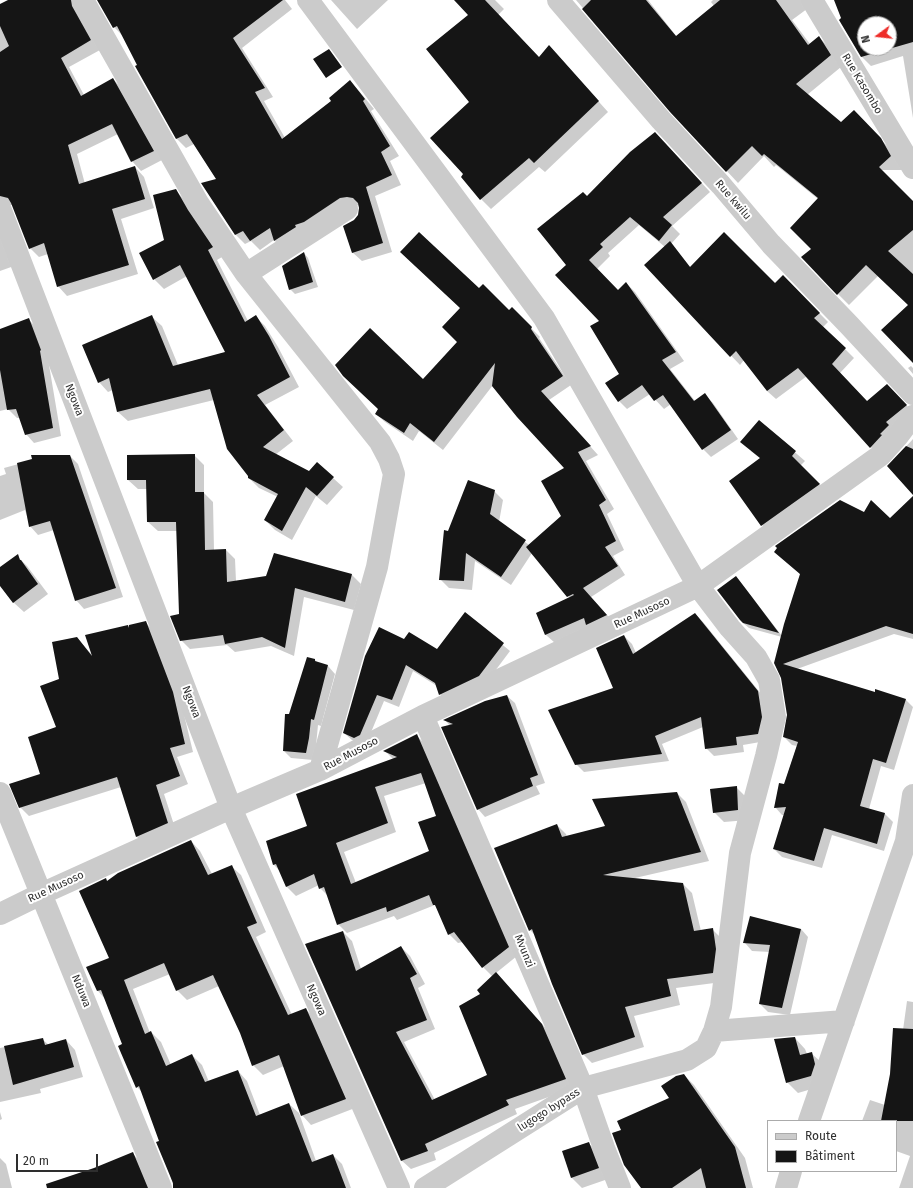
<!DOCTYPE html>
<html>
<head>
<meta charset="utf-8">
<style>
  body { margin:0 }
  #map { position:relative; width:913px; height:1188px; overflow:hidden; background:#fff; font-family:"Fira Sans",sans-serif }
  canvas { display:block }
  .legend { position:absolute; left:767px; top:1120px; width:130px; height:52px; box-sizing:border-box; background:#fff; border:1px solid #ababab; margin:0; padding:5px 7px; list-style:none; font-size:12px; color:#2e2e2e }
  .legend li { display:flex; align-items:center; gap:8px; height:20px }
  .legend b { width:20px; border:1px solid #ababab }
  .north { position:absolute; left:857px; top:16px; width:40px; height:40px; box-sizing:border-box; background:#fff; border:1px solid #ababab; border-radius:50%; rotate:255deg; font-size:11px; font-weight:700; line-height:16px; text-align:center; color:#2e2e2e }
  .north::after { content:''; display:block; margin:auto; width:14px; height:18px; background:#ee2c28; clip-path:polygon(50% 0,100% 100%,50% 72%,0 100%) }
  .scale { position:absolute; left:16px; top:1154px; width:82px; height:18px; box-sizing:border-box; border:2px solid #2e2e2e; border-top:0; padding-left:5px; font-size:12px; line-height:14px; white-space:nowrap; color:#2e2e2e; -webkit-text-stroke:3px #fff; paint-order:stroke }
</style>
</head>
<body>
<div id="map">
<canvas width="913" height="1188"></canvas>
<ul class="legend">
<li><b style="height:5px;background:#cbcbcb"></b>Route</li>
<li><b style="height:11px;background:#151515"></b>Bâtiment</li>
</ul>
<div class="north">N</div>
<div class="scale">20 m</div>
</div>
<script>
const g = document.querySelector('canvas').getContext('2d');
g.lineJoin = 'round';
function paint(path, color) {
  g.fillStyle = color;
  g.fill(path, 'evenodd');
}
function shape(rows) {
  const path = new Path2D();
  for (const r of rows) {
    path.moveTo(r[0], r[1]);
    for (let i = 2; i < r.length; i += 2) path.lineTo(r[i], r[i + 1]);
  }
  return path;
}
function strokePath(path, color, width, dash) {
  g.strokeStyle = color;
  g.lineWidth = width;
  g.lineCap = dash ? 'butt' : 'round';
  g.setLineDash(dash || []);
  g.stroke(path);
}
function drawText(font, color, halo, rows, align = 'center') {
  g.font = font + ' "Fira Sans",sans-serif';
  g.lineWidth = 4;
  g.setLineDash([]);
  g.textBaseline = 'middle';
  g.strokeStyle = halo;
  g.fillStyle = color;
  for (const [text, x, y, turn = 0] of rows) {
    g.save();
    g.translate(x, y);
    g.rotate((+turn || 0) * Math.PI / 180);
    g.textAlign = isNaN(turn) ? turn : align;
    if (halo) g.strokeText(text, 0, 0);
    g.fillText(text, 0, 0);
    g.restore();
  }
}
paint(shape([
  [10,0,84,0,100,50,69,67,84,95,113,79,122,88,162,160,141,171,132,161,118,134,77,154,85,184,135,167,144,177,154,208,121,219,138,274,67,296,58,286,48,254,39,257,30,248,13,205,5,205,0,209,0,5],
  [98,0,285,0,292,9,242,48,273,97,264,101,285,138,333,101,350,82,359,91,374,109,371,111,399,156,390,161,401,185,375,196,392,252,362,261,352,252,354,220,359,216,360,206,357,205,284,250,274,240,260,250,251,241,245,244,236,235,217,180,194,144,186,148,177,139,136,66,138,65,124,37,114,27],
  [331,0,388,0,357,29],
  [456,0,495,0,504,9,498,15,539,58,559,57,608,112,545,172,539,167,491,209,481,199,465,174,471,102,470,15],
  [576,0,648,0,677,37,714,6,711,2,713,0,806,0,811,6,792,20,810,44,819,37,830,48,841,67,807,95,841,123,865,123,892,151,903,170,881,170,913,203,913,308,878,276,849,305,838,294,812,249,818,199,776,165,774,167,764,156,738,183,671,111],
  [839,0,913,0,913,118,903,56,871,66,862,57,842,18],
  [865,24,889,24,889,48,865,48],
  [664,142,710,192,672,226,680,234,671,244,691,268,775,284,783,276,828,322,823,327,854,358,840,373,867,402,887,386,913,412,879,456,807,376,776,399,767,391,744,360,740,365,645,265,665,247,639,225,608,253,610,256,597,269,618,291,626,283,635,292,684,361,670,369,695,401,705,395,713,403,738,439,711,457,703,449,671,404,664,409,650,394,627,409,619,401,620,374,601,321,567,265,587,197],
  [175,190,185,200,222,257,217,260,248,321,255,316,265,326,278,347,299,387,265,405,293,441,275,455,310,472,333,478,343,487,327,505,316,496,292,540,275,530,265,520,278,497,259,488,249,478,249,475,214,400,128,421,118,412,113,390,108,392,99,382,152,317,162,326,178,365,227,352,187,276,164,289,154,279,165,241],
  [0,230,14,266,0,271],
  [304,253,308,258,318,287,295,294,290,289],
  [479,290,510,312,512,309,540,337,539,338,571,385,549,400,598,455,586,461,614,509,607,514,624,550,613,556,625,575,591,597,615,624,555,643,546,635,537,613,570,598,532,553,511,585,475,561,472,590,449,588,440,579,449,532,494,491,503,500,499,522,529,545,563,516,565,468,493,385,443,450,419,431,413,441,385,422,376,414,423,380,459,342],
  [29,320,37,328,48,359,61,436,34,443,26,434,20,418,17,418,8,409,0,411,0,330],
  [911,366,913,368,913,374,908,368],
  [759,421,805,461,800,466,828,493,771,534,762,525,761,459,751,451],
  [913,439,913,494,888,466],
  [194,455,204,465,204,493,213,502,214,550,226,550,235,559,236,581,267,577,274,554,352,575,361,584,354,610,304,597,294,656,271,646,235,652,227,645,190,649,181,640,177,531,158,531,148,522,148,489,138,489,128,480,128,456],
  [70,456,78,464,123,597,84,609,76,600,54,530,38,535,30,526,25,510,0,520,0,476,6,474,4,468,33,460],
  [913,498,913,639,894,634,797,669,876,693,906,700,913,707,894,770,881,766,869,809,885,814,893,822,884,851,832,835,822,868,782,857,774,849,784,815,782,815,775,807,784,786,797,746,792,745,784,737,788,715,782,678,782,637,749,628,743,623,740,582,782,636,801,575,775,552,865,513,890,520],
  [17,556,27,566,48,594,24,612,13,602,0,584,0,569],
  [465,614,510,651,486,683,447,701,440,694,437,686,413,671,399,707,384,701,367,742,362,744,352,740,344,733,405,641,438,650],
  [695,614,703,622,766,700,766,741,743,745,744,752,714,756,706,748,703,727,662,744,669,761,584,772,576,764,615,689,624,636,632,644,636,653],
  [145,622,154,631,181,702,193,752,177,757,188,784,164,794,176,831,145,845,137,837,121,787,29,816,20,807,41,775,58,728,60,679,77,638,92,655,128,626,130,629],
  [315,660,318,663,328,666,335,674,321,726,318,725,316,746,313,760,291,758,284,751,289,715],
  [507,696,515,703,545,783,536,786,540,794,485,817,478,809,450,726,445,720],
  [417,736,426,745,517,956,496,973,551,1034,574,1088,515,1109,517,1114,434,1153,436,1160,411,1169,401,1160,343,932,352,941,361,969,401,947,410,956,425,984,418,988,435,1029,404,1042,435,1100,488,1075,482,994,493,977,483,967,463,942,458,943,449,934,438,909,435,905,397,920,394,916,347,933,338,924,328,896,320,888,319,885,296,896,287,887,280,871,274,865,267,842,309,826,393,759,385,751],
  [426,783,437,816,430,852,356,883,344,852,396,832,384,796],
  [736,787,747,798,748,820,724,822,714,812],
  [677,793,686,802,709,861,635,878,683,884,692,893,701,931,712,929,722,939,722,982,676,988,680,1005,634,1016,644,1047,592,1063,583,1054,536,936,530,930,495,849,557,825,566,834,567,837,607,826],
  [191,841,200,851,212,874,231,866,241,875,266,932,256,937,292,1015,306,1009,315,1019,355,1108,311,1125,302,1115,284,1066,263,1075,253,1065,241,1033,219,986,187,1000,177,990,170,974,133,989,150,1033,151,1032,161,1042,171,1065,192,1055,202,1065,209,1082,238,1071,247,1081,260,1115,289,1104,299,1113,316,1161,333,1155,342,1164,351,1188,174,1188,160,1141,143,1093,137,1087,123,1045,105,999,98,991,88,968,111,958,106,880,108,882],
  [801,929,808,937,790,1015,768,1012,760,1004,770,952,752,951,745,943],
  [907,1001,913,1002,913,1001,913,1188,899,1188,910,1156,896,1151,896,1121,862,1121,870,1100,885,1105,903,1030],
  [795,1038,805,1049,807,1054,811,1053,822,1063,822,1086,798,1093,787,1082],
  [42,1039,49,1045,66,1040,75,1050,83,1077,40,1089,41,1093,0,1102,0,1048],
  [684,1075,694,1085,745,1158,753,1188,642,1188,623,1130,671,1099],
  [0,1112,2,1119,0,1120],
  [588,1143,599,1153,608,1179,582,1188,572,1178,563,1152],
  [132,1153,142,1163,152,1188,53,1188,74,1177],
  [0,1158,6,1164,12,1188,0,1188]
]), '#0003');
paint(shape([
  [8,0,71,0,72,6,91,40,61,58,81,96,113,78,154,151,131,162,112,124,68,145,79,184,135,166,145,199,112,209,129,265,57,287,44,243,29,249,11,203,8,198,0,196,0,52,9,46,0,26,0,4],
  [97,0,283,0,233,38,265,88,255,92,282,139,331,101,329,98,350,80,365,99,363,101,390,146,381,152,392,175,366,187,383,243,352,253,343,226,354,220,358,215,359,208,358,203,353,198,347,197,340,198,304,222,295,225,296,227,274,241,270,228,250,241,243,231,235,235,201,183,216,179,187,134,176,139,135,66,137,65,117,26,113,28],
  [454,0,485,0,539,57,549,45,599,101,534,163,529,158,480,200,461,177,463,174,430,138,469,102,426,49,468,15],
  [591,0,646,0,676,36,720,0,776,0,808,45,819,36,831,55,796,84,841,122,854,110,881,138,891,156,879,167,913,201,913,230,888,251,913,274,913,363,881,330,908,305,866,265,837,295,801,257,811,249,790,228,818,198,764,154,762,156,752,146,726,172,670,112,582,9],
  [834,0,913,0,913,42,861,57,839,20,841,18],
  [865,24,889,24,889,48,865,48],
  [329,49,342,67,326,78,313,59],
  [655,132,702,183,663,217,672,225,659,241,630,217,600,244,603,247,589,260,618,290,626,282,676,352,662,360,694,401,705,393,731,430,702,450,663,395,654,401,642,385,618,402,605,383,619,374,590,326,599,321,555,275,566,265,537,229,583,192,587,196,630,152],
  [176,189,188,210,213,247,208,250,245,322,256,315,269,336,290,377,257,395,284,430,263,447,309,471,317,462,334,477,317,496,306,487,282,531,264,520,278,494,248,478,248,476,227,449,210,389,117,412,109,378,98,383,82,345,152,315,173,366,225,352,180,265,153,280,139,253,164,240,153,195],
  [419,232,479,288,483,284,509,310,512,307,532,327,531,329,563,376,541,391,591,446,578,452,606,500,599,505,616,541,605,547,618,566,583,588,607,615,586,625,584,618,545,635,536,613,574,595,573,594,567,597,526,547,561,516,541,481,564,468,517,417,492,386,495,363,434,442,410,423,404,433,375,414,378,409,343,376,335,365,370,328,423,379,457,342,442,327,460,308,400,252],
  [724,232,775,283,783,275,820,313,814,318,846,348,832,364,867,401,887,384,907,405,886,422,889,425,880,434,882,435,870,448,798,368,767,391,736,351,730,357,644,265,670,241,690,267],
  [304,252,313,282,289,290,282,266],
  [29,318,41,350,40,351,53,428,25,435,16,409,7,410,0,370,0,329],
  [759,420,796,451,792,456,820,484,761,526,729,481,760,458,740,442],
  [906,446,913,449,913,495,887,466],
  [195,454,195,492,204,492,205,550,226,549,227,582,266,576,274,553,352,574,345,602,295,588,285,648,262,637,225,644,223,635,180,641,170,616,179,614,176,522,147,522,146,480,127,480,127,455],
  [31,455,70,455,116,588,75,601,50,521,29,527,17,463,32,459],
  [468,480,495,490,490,514,526,540,501,577,466,553,464,581,439,580,444,530,448,531],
  [913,496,913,634,886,626,783,664,875,692,875,689,906,699,886,763,873,759,860,806,885,813,877,844,824,828,814,861,773,849,786,807,774,808,779,783,784,784,798,742,783,737,787,715,781,678,774,663,784,624,800,574,774,552,777,548,775,546,840,500,864,512,871,500,890,518],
  [18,554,20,560,21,560,38,584,13,603,0,586,0,567],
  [736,576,752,597,779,633,743,623,740,620,717,590],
  [465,612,504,643,479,676,439,695,435,683,406,665,392,700,377,695,360,735,354,738,343,733,365,656,379,627,404,639,409,632,437,649],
  [695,613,758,691,762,717,758,734,736,737,737,745,705,749,701,717,655,736,662,754,575,765,548,710,613,688,596,648,624,635,633,654],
  [146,621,173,692,185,744,170,748,180,776,156,785,168,823,136,837,117,777,19,808,9,784,40,774,28,737,56,727,40,686,59,679,52,642,77,637,92,656,85,635,128,625,129,628,129,625],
  [307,657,315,659,315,661,328,665,314,720,311,719,309,738,306,753,283,751,285,714,289,714],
  [507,695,538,775,530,778,533,786,477,810,441,727,453,724,443,720,485,701],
  [417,734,509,947,482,968,454,932,448,935,435,905,433,905,429,895,387,912,386,907,337,925,324,887,319,889,314,874,286,887,276,864,273,865,266,841,307,826,296,794,397,757,383,751],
  [421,773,436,816,418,822,429,851,351,884,336,843,388,823,375,787],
  [737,786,738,810,713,813,710,789],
  [677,792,701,852,603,875,683,883,694,931,713,928,716,949,713,973,667,979,671,996,625,1007,635,1037,582,1055,552,984,532,929,529,931,494,848,557,824,562,837,605,826,592,799],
  [191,840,208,875,232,865,257,923,247,927,288,1015,306,1008,346,1099,301,1116,279,1055,252,1066,240,1033,213,975,176,991,164,963,124,980,145,1034,151,1031,166,1066,192,1054,205,1082,238,1070,256,1116,289,1103,312,1162,333,1154,346,1188,173,1188,173,1183,156,1142,159,1141,139,1086,136,1088,118,1046,122,1044,101,990,97,991,86,967,109,958,79,891,106,878,107,881,118,873],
  [750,916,801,929,782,1008,759,1004,770,945,743,943],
  [343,931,356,971,401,946,417,974,410,978,427,1020,396,1032,432,1100,487,1075,459,1006,480,994,477,990,496,972,542,1024,566,1079,506,1100,509,1105,425,1144,428,1151,401,1161,305,944],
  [893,1028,913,1029,913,1121,881,1121,890,1074],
  [795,1037,800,1055,812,1052,815,1064,811,1076,786,1083,774,1039],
  [43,1038,45,1045,66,1039,74,1067,13,1085,4,1046],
  [684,1074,735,1147,746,1188,706,1188,701,1168,672,1188,641,1188,624,1165,612,1133,621,1130,617,1121,669,1098,661,1086,676,1076],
  [589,1142,599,1168,571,1178,562,1151],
  [133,1152,148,1188,47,1188,46,1184,94,1168]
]), '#151515');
strokePath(shape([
  [83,0,198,203,246,274,380,442,389,459,394,474,377,567,320,770],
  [308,0,544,318,698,586,730,628,756,657,769,680,775,717,766,756,740,853,721,1007,714,1031,706,1048,687,1060,583,1088,425,1188],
  [558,0,661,120,721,185,771,244,849,325,913,394],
  [812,0,913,168],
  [0,208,231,808,399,1188],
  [246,274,347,209],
  [423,716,583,1088,604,1148,620,1188],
  [0,793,161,1188],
  [0,914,41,894,231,808,320,770,423,716,698,586,881,455,898,436,913,416],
  [714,1031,844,1021],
  [809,1121,906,841,913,795],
  [786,1188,791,1171]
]), '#cbcbcb', 22);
drawText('11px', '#2e2e2e', '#fff', [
  ["Rue Kasombo",862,84,59],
  ["Rue kwilu",733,200,49],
  ["Ngowa",74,400,69],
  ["Rue Musoso",642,613,-25],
  ["Ngowa",191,702,69],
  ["Rue Musoso",351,754,-28],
  ["Rue Musoso",56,887,-25],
  ["Mvunzi",524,951,67],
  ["Nduwa",81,991,68],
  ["Ngowa",316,1000,66],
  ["lugogo bypass",549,1110,-32]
]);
</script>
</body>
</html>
